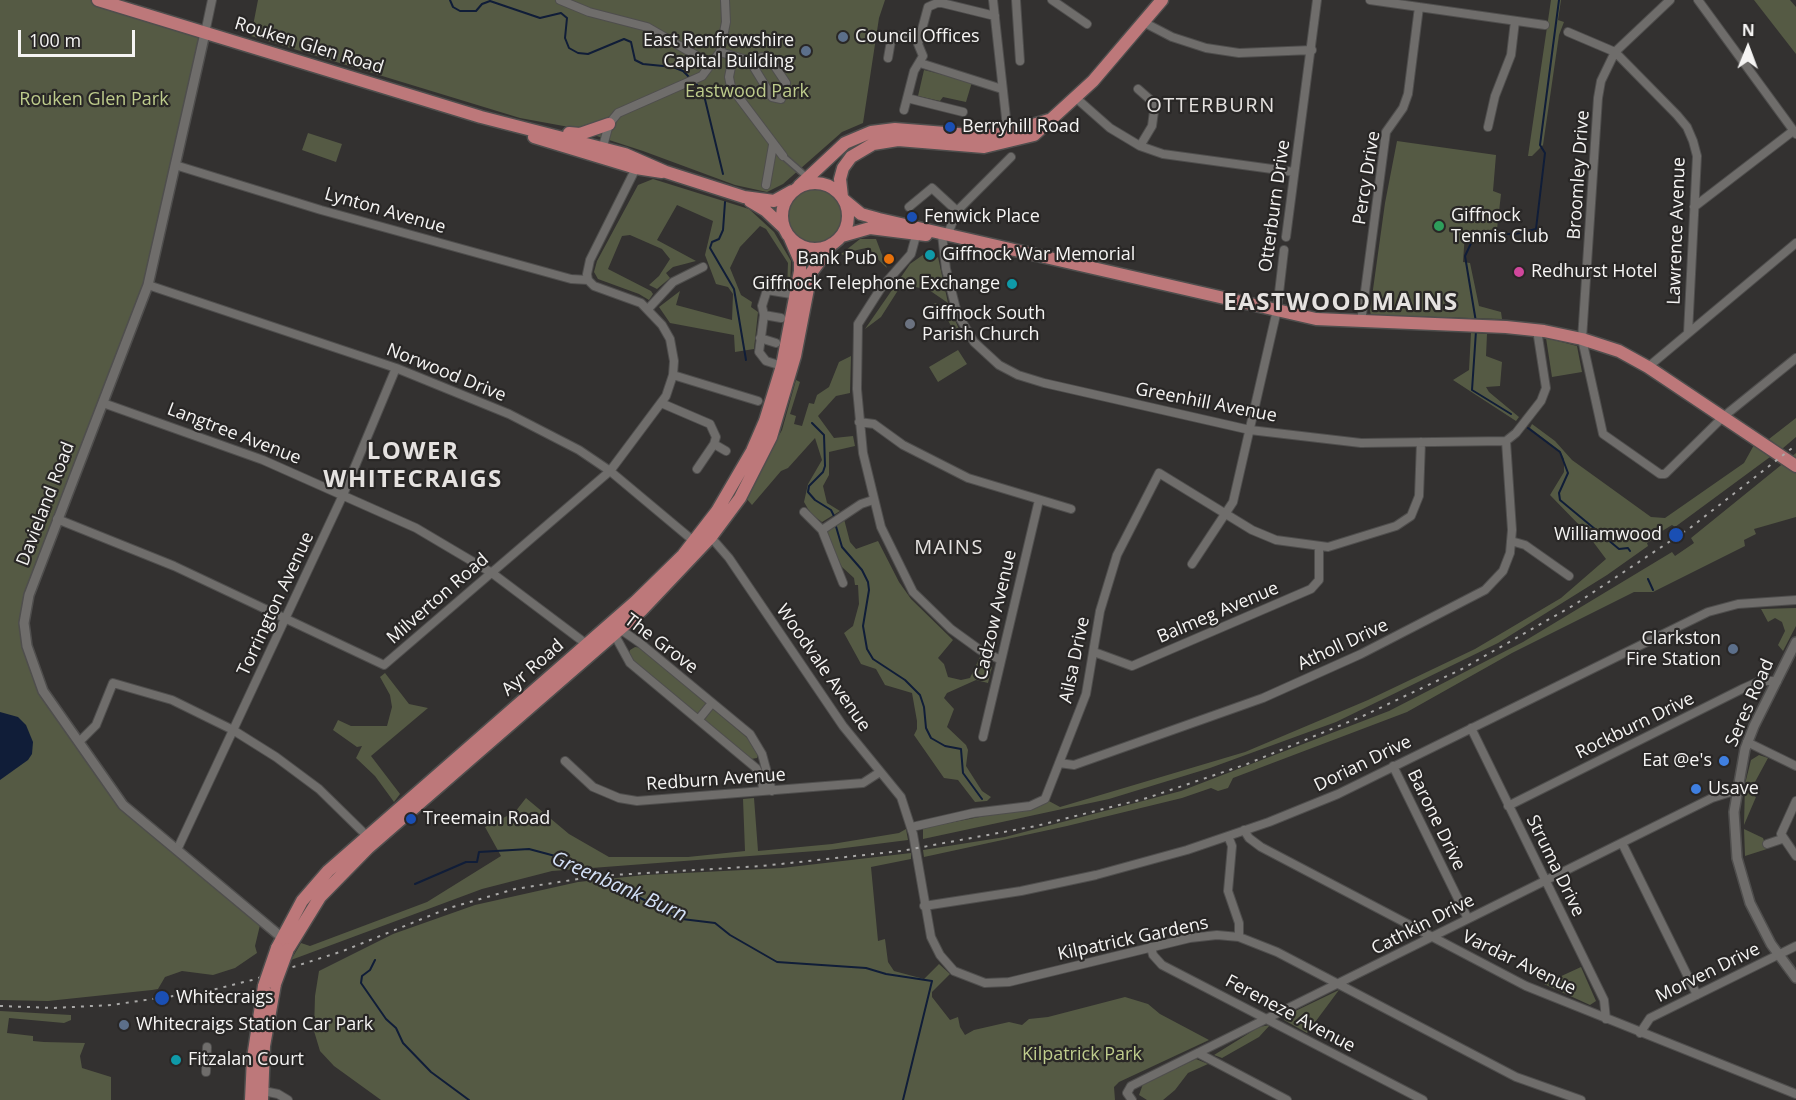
<!DOCTYPE html>
<html>
<head>
<meta charset="utf-8">
<style>
  body { margin:0 }
  #map { position:relative; width:1796px; height:1100px; overflow:hidden; background:#333130; font-family:"Open Sans",sans-serif }
  canvas { display:block }
  .north { position:absolute; left:1718px; top:18px; width:60px; height:60px; -webkit-text-stroke:4px #292726; paint-order:stroke; rotate:1deg; font-size:16px; font-weight:700; line-height:24px; text-align:center; color:#f5f4f3 }
  .north::after { content:''; display:block; margin:auto; width:21px; height:27px; background:#f5f4f3; clip-path:polygon(50% 0,100% 100%,50% 72%,0 100%) }
  .scale { position:absolute; left:18px; top:30px; width:117px; height:27px; box-sizing:border-box; border:3px solid #f5f4f3; border-top:0; padding-left:8px; font-size:18px; line-height:21px; white-space:nowrap; color:#f5f4f3; -webkit-text-stroke:4px #292726; paint-order:stroke }
</style>
</head>
<body>
<div id="map">
<canvas width="1796" height="1100"></canvas>
<div class="north">N</div>
<div class="scale">100 m</div>
</div>
<script>
const g = document.querySelector('canvas').getContext('2d');
g.lineJoin = 'round';
function paint(path, color) {
  g.fillStyle = color;
  g.fill(path, 'evenodd');
}
function shape(rows) {
  const path = new Path2D();
  for (const r of rows) {
    if (r.length === 3) {
      path.moveTo(r[0] + r[2], r[1]);
      path.arc(r[0], r[1], r[2], 0, 2 * Math.PI);
      continue;
    }
    path.moveTo(r[0], r[1]);
    for (let i = 2; i < r.length; i += 2) path.lineTo(r[i], r[i + 1]);
  }
  return path;
}
function strokePath(path, color, width, dash) {
  g.strokeStyle = color;
  g.lineWidth = width;
  g.lineCap = dash ? 'butt' : 'round';
  g.setLineDash(dash || []);
  g.stroke(path);
}
function drawText(font, color, halo, rows, align = 'center') {
  g.font = font + ' "Open Sans",sans-serif';
  g.lineWidth = 4.5;
  g.setLineDash([]);
  g.textBaseline = 'middle';
  g.strokeStyle = halo;
  g.fillStyle = color;
  for (const [text, x, y, turn = 0] of rows) {
    g.save();
    g.translate(x, y);
    g.rotate((+turn || 0) * Math.PI / 180);
    g.textAlign = isNaN(turn) ? turn : align;
    if (halo) g.strokeText(text, 0, 0);
    g.fillText(text, 0, 0);
    g.restore();
  }
}
paint(shape([
  [0,0,98,0,205,33,148,285,57,519,24,623,33,669,123,805,261,921,255,946,257,953,235,968,213,975,182,971,165,977,158,989,152,990,48,1001,0,1000],
  [258,0,885,0,879,18,863,123,842,132,783,184,767,192,735,185,643,151,569,127,520,118,251,36],
  [1551,0,1561,0,1558,20,1564,22,1559,35,1543,145,1532,156,1528,156],
  [1754,0,1790,0,1796,7,1796,54],
  [924,70,972,82,966,102,943,97,940,101,918,96],
  [308,133,342,144,336,162,302,150],
  [1397,141,1496,155,1493,191,1501,194,1497,229,1465,233,1463,262,1470,263,1479,306,1501,312,1502,319,1371,315,1370,311,1385,203],
  [653,179,749,209,774,232,791,261,790,288,787,289,788,263,766,229,760,226,740,247,730,268,741,295,752,302,751,307,758,312,754,349,735,352,734,335,670,323,659,307,680,291,676,305,732,320,733,294,728,287,716,284,705,255,713,221,677,205,657,240,696,261,673,267,666,273,670,278,657,289,649,285,659,276,670,259,662,249,630,235,622,236,608,269,651,291,653,294,649,300,639,294,598,279,594,272,597,261,638,185],
  [815,216,28],
  [860,239,876,239,887,268,866,248,853,251,848,257,841,254],
  [927,252,926,257,934,259,938,257,948,303,929,290,902,284,881,317,865,329,910,264],
  [934,303,949,307,964,340,960,342,945,315],
  [1471,333,1487,334,1486,356,1502,362,1500,386,1486,387,1489,392,1519,417,1516,421,1453,380,1469,370],
  [1546,338,1577,346,1582,372,1552,377],
  [958,350,967,364,938,382,929,367],
  [851,356,850,393,836,396,818,416,834,438,853,436,855,446,829,452,829,475,823,486,827,503,840,511,822,522,811,514,804,502,808,484,822,460,815,438,788,468,781,471,752,505,745,497,782,430,796,380,800,382,790,414,796,416,794,424,802,426,809,403,814,404,817,395,829,387,839,362],
  [1796,418,1796,437,1782,449,1769,439],
  [1532,424,1555,441,1572,460,1651,517,1665,518,1744,463,1754,445,1770,457,1675,527,1672,525,1659,533,1661,536,1658,539,1656,537,1647,543,1648,546,1607,575,1498,643,1336,722,1210,768,1109,799,923,839,923,828,1036,806,1047,800,1060,807,1245,752,1368,700,1475,649,1561,598,1606,559,1585,531,1550,495,1564,472,1564,459,1560,451,1530,428],
  [1796,453,1796,517,1754,529,1756,534,1744,540,1745,546,1653,592,1634,592,1512,653,1407,712,1233,778,1228,788,1218,791,1211,788,1182,798,1067,826,924,857,923,850,1005,837,1181,791,1389,711,1523,642,1672,552,1675,556,1694,543,1691,538],
  [844,519,850,542,856,549,878,541,899,582,911,599,953,640,938,658,944,664,948,677,961,680,970,678,980,657,992,667,988,683,976,680,947,693,944,698,954,709,947,727,966,745,968,750,966,766,982,791,991,797,987,801,975,802,958,780,944,778,914,735,917,729,917,721,912,693,885,685,876,669,861,664,844,633,853,626,859,604,858,585,855,585,854,578,842,567,824,532],
  [1796,608,1796,626,1783,651,1778,645,1785,631,1782,622,1775,618,1768,622,1761,609],
  [635,647,642,648,707,702,697,714,628,656,630,650],
  [385,673,409,704,428,708,371,756,400,794,394,802,375,776,356,758,362,746,357,747,333,730,338,720,351,726,387,726,392,707,390,695,380,677],
  [713,709,751,741,758,755,757,758,751,759,704,720],
  [1759,755,1768,758,1749,793,1756,797,1744,825,1745,784,1751,760],
  [526,798,569,834,609,857,688,857,745,851,743,799,754,798,758,851,832,844,899,833,906,829,908,840,829,850,552,871,482,889,291,960,301,943,310,946,427,902,501,856,485,827,515,812],
  [1744,829,1763,838,1767,849,1745,856],
  [911,853,911,859,871,867,878,941,885,939,888,962,894,971,924,979,939,964,950,974,932,992,932,997,950,1020,958,1017,960,1027,965,1035,974,1030,1009,1022,1022,1025,1029,1019,1048,1017,1125,997,1148,1004,1160,1014,1209,1040,1119,1082,1114,1087,1115,1100,381,1100,334,1066,320,1051,314,1031,315,996,319,971,393,934,475,905,578,882,645,875,782,868],
  [1581,967,1596,1001,1590,1005,1544,984],
  [1339,990,1307,1033,1284,1020,1285,1016],
  [0,1011,71,1015,71,1020,64,1023,9,1018,7,1033,33,1036,33,1041,44,1042,85,1043,80,1056,82,1068,111,1077,111,1100,0,1100],
  [1270,1025,1259,1037,1222,1058,1214,1055,1259,1027],
  [1196,1059,1208,1064,1188,1073,1175,1090,1163,1100,1147,1100,1139,1095,1143,1084]
]), '#555a44');
paint(shape([
  [0,712,18,717,26,725,33,742,32,754,28,760,0,780]
]), '#101d38');
strokePath(shape([
  [450,0,453,7,460,11,476,11,482,4,490,1,540,18,561,13,567,18,565,38,569,48,578,53,588,54,624,39,631,42,635,60,643,64,673,67,683,71,703,91,723,174],
  [725,202,723,230,719,239,712,242,710,248,734,289,746,360],
  [1476,322,1465,256,1474,237,1482,234,1515,234,1536,229,1545,153,1540,145,1559,0],
  [1476,331,1472,390,1511,414],
  [812,423,824,435,825,466,823,472,809,486,808,492,815,500,831,510,835,518],
  [1528,428,1560,452,1568,473,1559,493,1560,500,1619,549,1628,548,1630,551],
  [835,523,842,547,862,570,868,582,869,590,863,626,867,649,873,659,905,680,920,695,924,707,926,728,931,738,945,746,961,749,963,773,982,799],
  [1648,579,1653,590],
  [415,884,466,862,477,862,479,852,529,849,559,857,682,919,715,923,730,935,777,962,866,968,886,974,932,981,903,1100],
  [375,960,370,970,362,976,361,983,386,1019,396,1028,403,1043,431,1072,469,1100]
]), '#101d38', 2);
const pedestrian = shape([
  [783,156,807,177]
]);
const minor = shape([
  [560,0,589,12,647,27,711,64],
  [993,0,1008,136],
  [1016,0,1020,61],
  [1052,0,1087,24],
  [1370,0,1545,25],
  [1670,0,1615,52,1601,81,1598,98,1582,339,1603,434,1660,474,1665,474,1723,417,1796,358],
  [1698,0,1796,134],
  [1145,23,1172,37,1206,48,1239,53,1312,50],
  [1568,32,1615,52,1677,115,1687,127,1693,141,1697,156,1688,333],
  [205,33,212,0],
  [720,52,750,61,762,57,770,59,786,83,781,99,772,97,750,61],
  [736,58,732,62,729,77,731,87,783,156],
  [888,58,892,35,919,38],
  [920,63,1002,89],
  [1138,89,1155,104,1152,126,1140,146],
  [907,98,963,112],
  [1076,98,1110,128,1140,146,1163,154,1294,172],
  [904,110,914,71,923,56,918,44,928,7,937,3,942,3,995,16],
  [1488,127,1495,96,1511,55,1515,21],
  [602,150,609,124,618,113,702,76,720,52,726,22,725,0],
  [175,165,321,210,571,279,588,280],
  [766,185,773,145],
  [909,207,932,188,957,211],
  [1694,207,1793,131],
  [917,232,911,254,881,288,858,324,857,389,863,453,881,527,913,592,951,629,980,650,1001,660],
  [942,235,946,269,957,313,974,342,999,365,1018,375,1044,383,1250,430,1361,443,1506,441,1516,433,1541,401,1546,388,1537,330],
  [947,236,957,211,1011,157],
  [1286,237,1317,0],
  [148,285,396,368,509,414,579,450,610,471,696,543],
  [648,309,673,282,703,267],
  [764,315,781,318],
  [1361,322,1386,132,1403,108,1408,94,1419,7],
  [760,338,776,343],
  [784,364,782,366,766,361,759,352,764,315,762,306,767,290,797,295],
  [1648,367,1796,243],
  [673,375,758,401],
  [103,403,263,460,416,528,492,573,589,646],
  [661,403,710,424,716,437,714,444,697,469],
  [859,422,874,424,903,445,968,478,1071,509],
  [714,444,726,451],
  [804,512,822,530,843,583],
  [57,519,174,566,384,665,610,471,666,396,673,375,674,361,670,339,662,325,641,303,594,286,588,280,587,274,590,260,636,168],
  [822,530,861,504,873,500],
  [709,535,729,558,843,726,901,797,913,834,931,937,940,955,954,971,985,983,1009,982,1190,938,1217,935,1239,937,1277,952,1516,1077,1581,1100],
  [1511,541,1525,545,1569,576],
  [1192,564,1233,502,1277,310,1284,250],
  [617,627,640,643,750,734,762,754,772,791],
  [613,632,630,663,756,768,762,779,763,791],
  [1094,652,1132,666,1311,589,1319,580,1319,546],
  [699,719,712,703],
  [1471,728,1604,1000,1606,1019],
  [983,737,1039,500],
  [80,741,96,725,113,683,172,700,233,730,276,757,319,789,369,838],
  [1747,742,1796,766],
  [565,761,593,787,619,798,637,801,863,783,880,772],
  [1059,763,1074,765,1263,698,1361,654,1485,590,1503,571,1510,553,1512,530,1506,441],
  [1393,766,1468,919],
  [1796,801,1781,834,1796,856],
  [1508,806,1742,689,1760,681,1777,681],
  [912,827,973,813,1030,806,1045,799,1086,694,1100,611,1117,555,1159,473,1252,530,1276,540,1328,547,1396,526,1411,516,1419,496,1421,442],
  [1244,830,1249,838,1261,847,1526,986,1796,1094],
  [1228,836,1232,846,1228,891,1239,923,1239,937],
  [1622,843,1697,995],
  [1767,844,1782,839],
  [177,850,343,495,396,368],
  [924,906,1021,891,1096,875,1187,850,1269,822,1338,794,1708,612,1738,604,1796,600],
  [1151,947,1153,955,1162,965,1423,1100],
  [1640,1033,1650,1018,1796,946],
  [1198,1053,1287,1100],
  [207,1059,256,1058],
  [206,1072,207,1047],
  [259,1090,278,1094,288,1100],
  [1132,1100,1127,1093,1131,1086,1712,798,1737,790]
]);
const tertiary = shape([
  [205,33,148,285,29,595,24,623,27,646,43,691,123,805,286,941],
  [1796,642,1754,726,1745,749,1734,812,1737,858,1750,903,1771,944,1796,978]
]);
const primary = shape([
  [98,0,481,117,625,154,666,172,744,197,774,201,792,191],
  [569,133,580,134,609,124],
  [534,137,636,168,662,172],
  [815,216,33],
  [799,186,845,143,871,132,895,129,983,136,1007,133,1049,120],
  [842,197,840,179,843,168,851,157,873,144,898,140,984,147,1034,135,1093,81,1162,0],
  [844,200,861,214,879,219,1316,319,1506,327,1544,331,1582,339,1619,351,1648,367,1796,466],
  [750,201,765,210,783,227],
  [842,236,870,228,926,235],
  [277,948,302,901,328,871,635,602,683,555,717,511,752,451,765,421,782,366,800,271,800,261,790,238],
  [288,949,320,897,368,848,642,610,711,537,740,498,771,437,795,356,811,273,832,244],
  [251,1100,253,1058,264,986],
  [262,1100,264,1046,275,984]
]);
strokePath(pedestrian, '#4f4e4d', 8);
strokePath(minor, '#4f4e4d', 10);
strokePath(tertiary, '#4f4e4d', 12);
strokePath(primary, '#4f4e4d', 15);
strokePath(pedestrian, '#6f6d6b', 5);
strokePath(minor, '#6f6d6b', 8);
strokePath(tertiary, '#6f6d6b', 9);
strokePath(primary, '#bd787a', 12);
strokePath(shape([
  [0,1006,54,1008,111,1005,208,991,252,980,343,951,449,908,515,889,597,876,762,866,901,851,1036,826,1147,798,1247,764,1363,716,1462,669,1574,605,1690,528,1796,445]
]), '#a9a8a7', 2, [3, 6]);
const primaryBridge = shape([
  [275,984,288,949],
  [264,986,277,948]
]);
strokePath(primaryBridge, '#4f4e4d', 15, []);
strokePath(primaryBridge, '#bd787a', 12);
for (const [x, y, r, color] of [
  [843,37,6,"#5c6f8a"],
  [806,51,6,"#5c6f8a"],
  [950,127,6,"#1a4fb4"],
  [912,217,6,"#1a4fb4"],
  [1439,226,6,"#2e9e5b"],
  [930,255,6,"#0f9aa8"],
  [889,259,6,"#e8710a"],
  [1519,272,6,"#d1479c"],
  [1012,284,6,"#0f9aa8"],
  [910,324,6,"#6b7280"],
  [1676,535,8,"#1a4fb4"],
  [1733,649,6,"#5c6f8a"],
  [1724,761,6,"#3f7fe0"],
  [1696,789,6,"#3f7fe0"],
  [411,819,6,"#1a4fb4"],
  [162,998,8,"#1a4fb4"],
  [124,1025,6,"#5c6f8a"],
  [176,1060,6,"#0f9aa8"]
]) {
  const dot = new Path2D();
  dot.arc(x, y, r, 0, 2 * Math.PI);
  g.fillStyle = color;
  g.fill(dot);
  strokePath(dot, '#292726', 2);
}
drawText('18px', '#f5f4f3', '#292726', [
  ["Council Offices",855,37],
  ["East Renfrewshire",794,41,"right"],
  ["Capital Building",794,62,"right"],
  ["Berryhill Road",962,127],
  ["Giffnock",1451,216],
  ["Tennis Club",1451,237],
  ["Fenwick Place",924,217],
  ["Giffnock War Memorial",942,255],
  ["Bank Pub",877,259,"right"],
  ["Redhurst Hotel",1531,272],
  ["Giffnock Telephone Exchange",1000,284,"right"],
  ["Giffnock South",922,314],
  ["Parish Church",922,335],
  ["Williamwood",1662,535,"right"],
  ["Clarkston",1721,639,"right"],
  ["Fire Station",1721,660,"right"],
  ["Eat @e's",1712,761,"right"],
  ["Usave",1708,789],
  ["Treemain Road",423,819],
  ["Whitecraigs",176,998],
  ["Whitecraigs Station Car Park",136,1025],
  ["Fitzalan Court",188,1060]
], 'left');
drawText('18px', '#f5f4f3', '#292726', [
  ["Rouken Glen Road",309,46,17],
  ["Broomley Drive",1579,175,-86],
  ["Percy Drive",1367,178,-81],
  ["Otterburn Drive",1275,206,-82],
  ["Lynton Avenue",385,211,16],
  ["Lawrence Avenue",1677,231,-88],
  ["Norwood Drive",446,373,22],
  ["Greenhill Avenue",1206,403,11],
  ["Langtree Avenue",234,434,21],
  ["Davieland Road",46,504,-69],
  ["Milverton Road",438,599,-41],
  ["Torrington Avenue",276,604,-65],
  ["Balmeg Avenue",1218,613,-23],
  ["Cadzow Avenue",996,615,-77],
  ["The Grove",661,644,37],
  ["Atholl Drive",1343,645,-25],
  ["Ailsa Drive",1075,660,-78],
  ["Ayr Road",533,668,-41],
  ["Woodvale Avenue",823,668,55],
  ["Seres Road",1750,703,-66],
  ["Rockburn Drive",1635,726,-26],
  ["Dorian Drive",1363,764,-26],
  ["Redburn Avenue",716,780,-4],
  ["Barone Drive",1436,820,64],
  ["Struma Drive",1555,866,64],
  ["Cathkin Drive",1423,925,-27],
  ["Kilpatrick Gardens",1133,939,-12],
  ["Vardar Avenue",1519,963,26],
  ["Morven Drive",1708,973,-26],
  ["Fereneze Avenue",1290,1014,28]
]);
drawText('18px', '#becc8c', '#292726', [
  ["Eastwood Park",747,92],
  ["Rouken Glen Park",94,100],
  ["Kilpatrick Park",1082,1055]
]);
g.letterSpacing = '1.5px';
drawText('20px', '#e5e2e0', '#292726', [
  ["OTTERBURN",1211,106],
  ["MAINS",949,548]
]);
g.letterSpacing = '0px';
drawText('italic 20px', '#d3e0f7', '#292726', [
  ["Greenbank Burn",619,887,24]
]);
g.letterSpacing = '1.5px';
drawText('bold 24px', '#e5e2e0', '#292726', [
  ["EASTWOODMAINS",1341,303],
  ["LOWER",413,452],
  ["WHITECRAIGS",413,480]
]);
g.letterSpacing = '0px';
</script>
</body>
</html>
